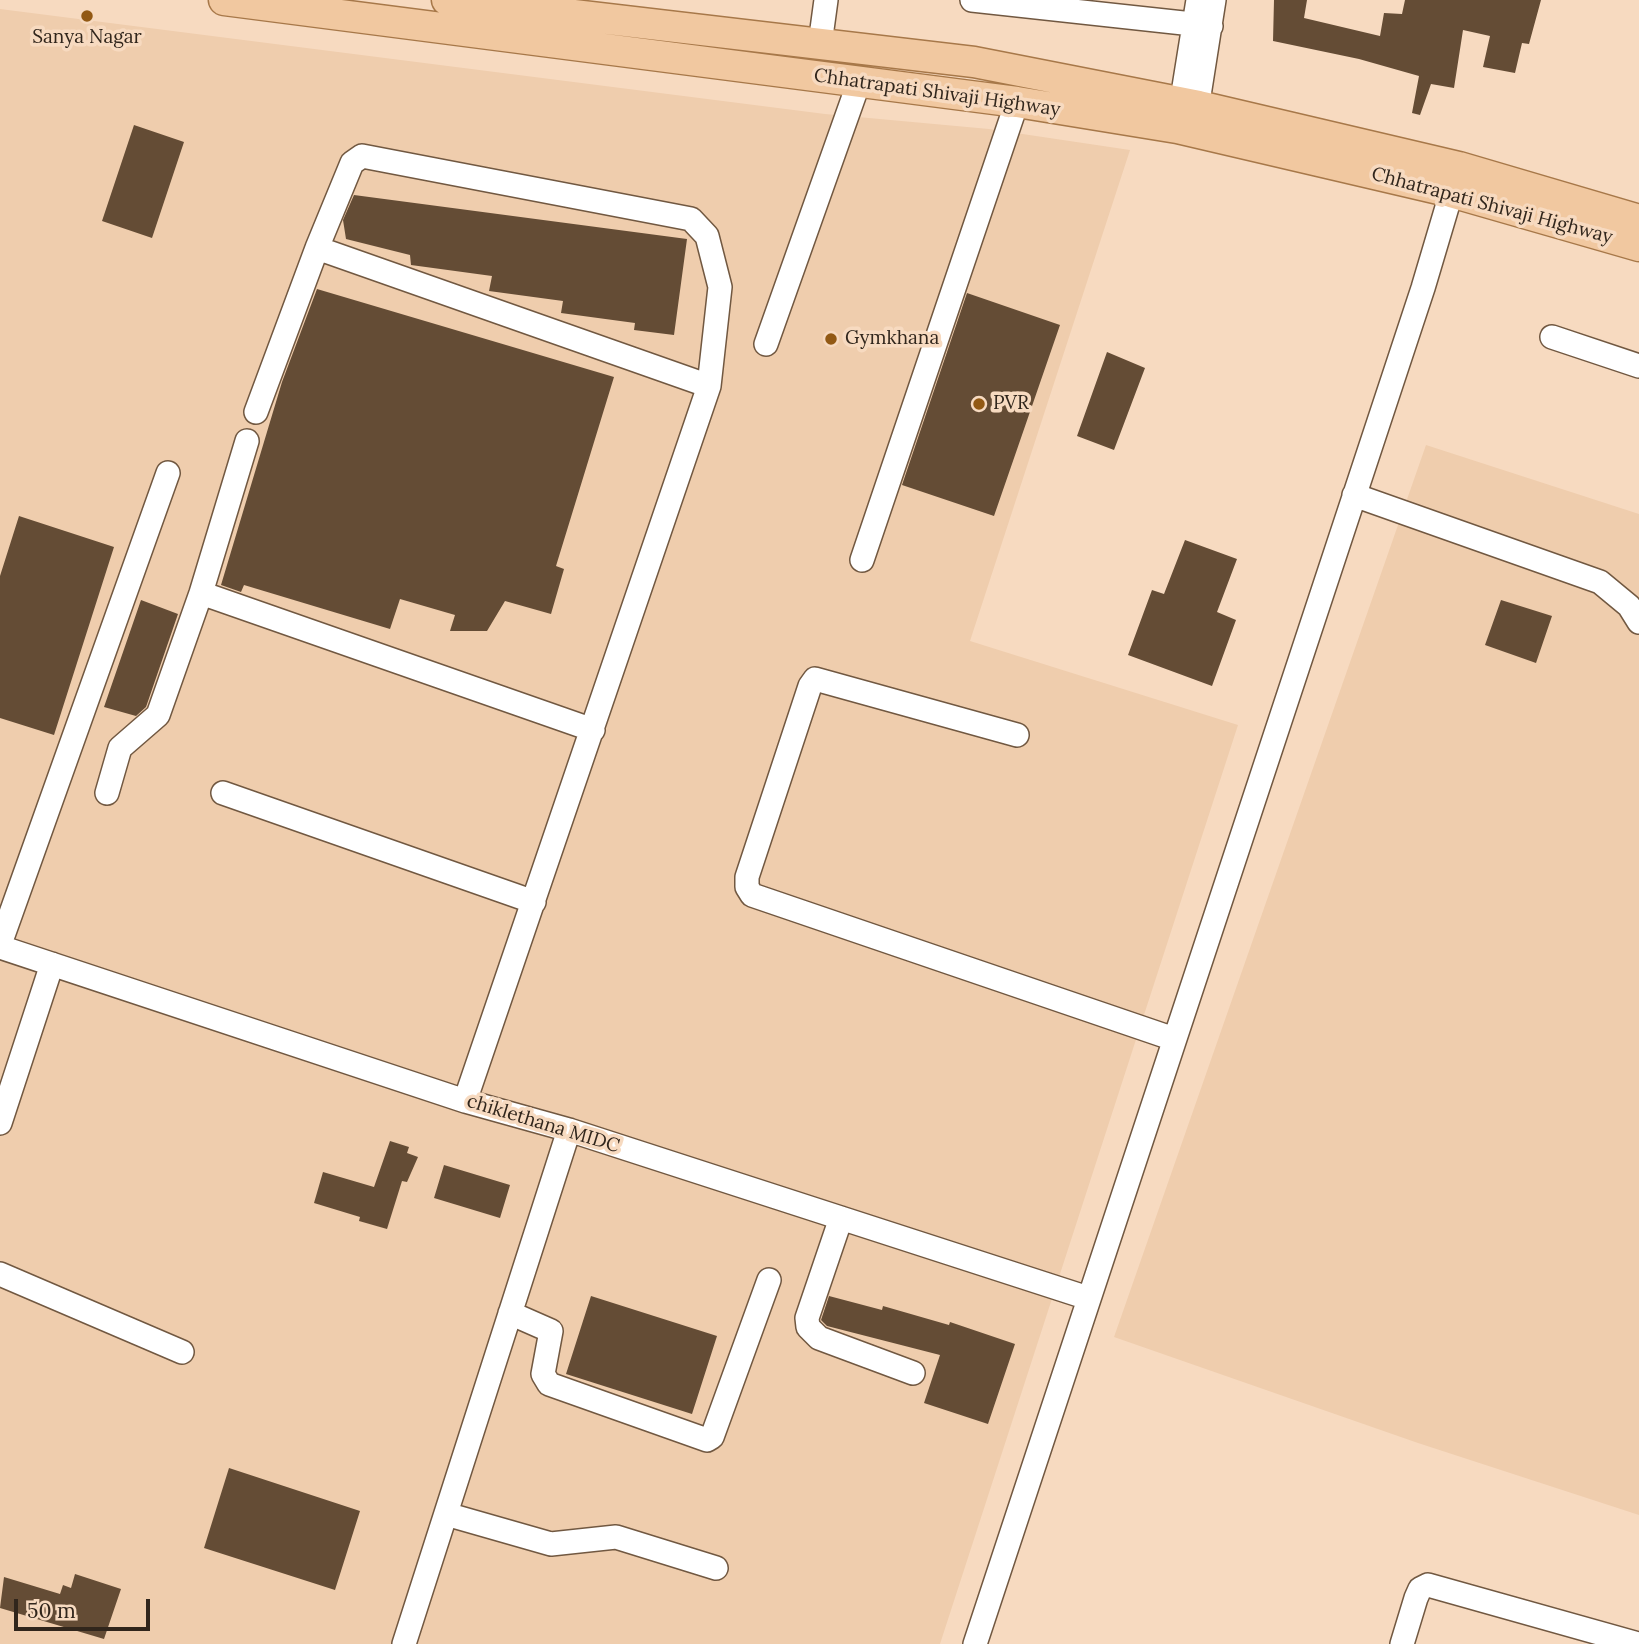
<!DOCTYPE html>
<html>
<head>
<meta charset="utf-8">
<style>
  body { margin:0 }
  #map { position:relative; width:1639px; height:1644px; overflow:hidden; background:#f7dac0; font-family:Lora,serif }
  canvas { display:block }
  .scale { position:absolute; left:14px; top:1599px; width:136px; height:32px; box-sizing:border-box; border:4px solid #31261c; border-top:0; padding-left:9px; font-size:21px; line-height:24px; white-space:nowrap; color:#31261c; -webkit-text-stroke:5px #f7dac0; paint-order:stroke }
</style>
</head>
<body>
<div id="map">
<canvas width="1639" height="1644"></canvas>
<div class="scale">50 m</div>
</div>
<script>
const g = document.querySelector('canvas').getContext('2d');
g.lineJoin = 'round';
function paint(path, color) {
  g.fillStyle = color;
  g.fill(path, 'evenodd');
}
function shape(rows) {
  const path = new Path2D();
  for (const r of rows) {
    path.moveTo(r[0], r[1]);
    for (let i = 2; i < r.length; i += 2) path.lineTo(r[i], r[i + 1]);
  }
  return path;
}
function strokePath(path, color, width, dash) {
  g.strokeStyle = color;
  g.lineWidth = width;
  g.lineCap = dash ? 'butt' : 'round';
  g.setLineDash(dash || []);
  g.stroke(path);
}
function drawText(font, color, halo, rows, align = 'center') {
  g.font = font + ' Lora,serif';
  g.lineWidth = 7;
  g.setLineDash([]);
  g.textBaseline = 'middle';
  g.strokeStyle = halo;
  g.fillStyle = color;
  for (const [text, x, y, turn = 0] of rows) {
    g.save();
    g.translate(x, y);
    g.rotate((+turn || 0) * Math.PI / 180);
    g.textAlign = isNaN(turn) ? turn : align;
    if (halo) g.strokeText(text, 0, 0);
    g.fillText(text, 0, 0);
    g.restore();
  }
}
paint(shape([
  [0,9,825,114,989,129,1130,150,970,641,1238,725,940,1644,0,1644],
  [1426,445,1639,514,1639,1515,1418,1443,1114,1337]
]), '#efcdad');
paint(shape([
  [1274,0,1307,0,1304,18,1380,36,1384,13,1402,14,1405,0,1541,0,1529,44,1522,43,1515,73,1483,67,1490,36,1463,30,1454,88,1431,84,1420,115,1412,113,1419,76,1359,59,1273,41],
  [134,125,184,142,152,238,102,221],
  [354,195,687,239,674,335,634,330,635,323,561,313,563,301,489,291,492,276,411,265,410,255,346,239,343,220],
  [317,289,614,377,556,566,564,569,551,614,505,601,487,631,450,631,455,615,400,599,390,629,244,585,241,592,221,585,282,382],
  [967,293,1060,325,994,516,902,485],
  [1107,352,1145,368,1114,450,1077,436],
  [19,516,114,547,54,735,0,718,0,576],
  [1185,540,1237,559,1217,612,1236,620,1212,686,1128,655,1152,590,1164,594],
  [141,600,178,614,146,707,136,716,104,707],
  [1501,600,1552,616,1536,663,1485,645],
  [390,1141,409,1147,407,1153,418,1157,407,1182,402,1181,387,1229,359,1221,360,1217,314,1203,323,1172,374,1187],
  [444,1165,510,1185,500,1218,434,1198],
  [591,1296,717,1336,692,1414,566,1374],
  [829,1296,882,1310,883,1306,949,1325,950,1322,1015,1344,988,1424,924,1403,940,1355,827,1326,821,1320],
  [229,1468,360,1511,335,1590,204,1548],
  [75,1574,121,1589,104,1639,0,1608,4,1577,60,1594,63,1585,71,1588]
]), '#644c35');
const minor = shape([
  [972,0,1211,26],
  [820,44,826,0],
  [1179,118,1198,0],
  [1195,121,1214,0],
  [317,248,352,163,362,156,691,219,707,236,720,287,709,386,465,1101],
  [1552,337,1639,366],
  [766,344,859,82],
  [256,412,317,248,709,386],
  [1354,495,1600,582,1629,606,1639,622],
  [862,560,1017,102],
  [201,593,593,730],
  [1017,735,815,679,810,686,747,877,747,887,752,895,1174,1039],
  [107,793,120,748,158,715,201,593,247,441],
  [223,793,534,902],
  [0,944,168,473],
  [0,947,465,1101,569,1130,1088,1298],
  [0,1123,52,964],
  [841,1218,807,1318,808,1327,819,1338,913,1373],
  [0,1274,182,1352],
  [510,1313,551,1331,543,1374,549,1384,707,1440,712,1437,769,1280],
  [446,1514,551,1544,616,1537,716,1568],
  [404,1644,569,1130],
  [975,1644,1423,288,1456,177],
  [1402,1644,1416,1598,1420,1589,1428,1585,1638,1644]
]);
const major = shape([
  [224,0,1017,102,1177,128,1451,192,1639,246],
  [447,0,974,62,1199,106,1459,167,1639,220]
]);
strokePath(minor, '#715841', 26);
strokePath(major, '#a77849', 33);
strokePath(minor, '#fff', 23);
strokePath(major, '#f1c8a0', 30);
for (const [x, y, r, color] of [
  [87,16,7,"#925914"],
  [831,339,7,"#925914"],
  [979,404,7,"#925914"]
]) {
  const dot = new Path2D();
  dot.arc(x, y, r, 0, 2 * Math.PI);
  g.fillStyle = color;
  g.fill(dot);
  strokePath(dot, '#f7dac0', 2.5);
}
drawText('19px', '#31261c', '#f7dac0', [
  ["Sanya Nagar",87,38,"center"],
  ["Gymkhana",845,339],
  ["PVR",993,404]
], 'left');
drawText('19px', '#31261c', '#f7dac0', [
  ["Chhatrapati Shivaji Highway",937,93,8],
  ["Chhatrapati Shivaji Highway",1492,206,15],
  ["chiklethana MIDC",543,1124,17]
]);
</script>
</body>
</html>
